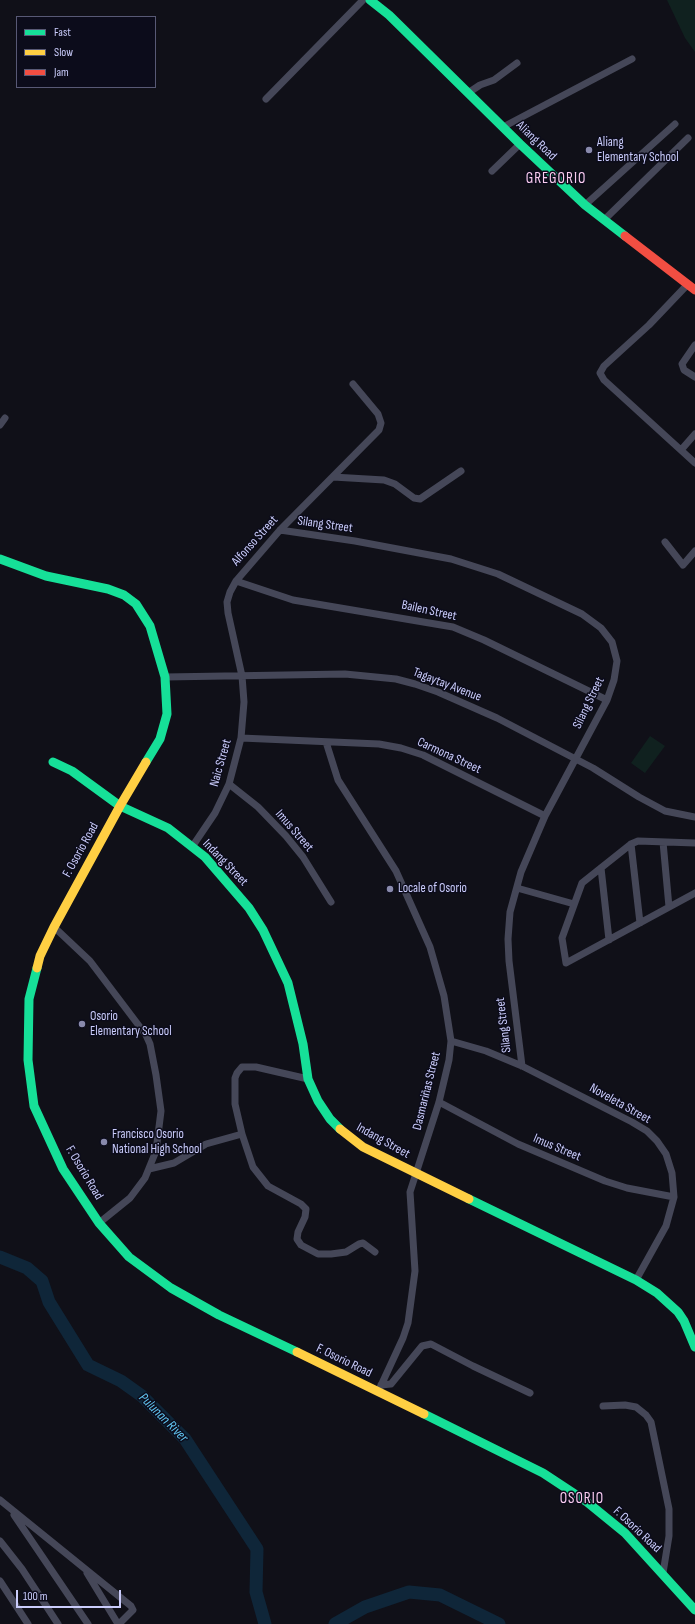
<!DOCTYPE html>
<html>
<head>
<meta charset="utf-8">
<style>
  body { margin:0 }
  #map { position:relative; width:695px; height:1624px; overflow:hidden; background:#101018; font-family:"Sofia Sans Condensed",sans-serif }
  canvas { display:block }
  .legend { position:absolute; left:16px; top:16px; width:140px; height:72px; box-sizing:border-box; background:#0c0c1b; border:1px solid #585975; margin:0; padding:5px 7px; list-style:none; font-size:12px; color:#caccfb }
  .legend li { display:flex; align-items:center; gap:8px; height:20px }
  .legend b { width:20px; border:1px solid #585975 }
  .scale { position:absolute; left:16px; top:1590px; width:105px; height:18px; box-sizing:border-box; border:2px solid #caccfb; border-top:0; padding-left:5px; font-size:12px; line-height:14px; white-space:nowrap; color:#caccfb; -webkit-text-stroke:3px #0c0c1b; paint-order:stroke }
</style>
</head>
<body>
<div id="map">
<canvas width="695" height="1624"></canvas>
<ul class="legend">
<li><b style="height:5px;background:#16e098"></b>Fast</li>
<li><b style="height:5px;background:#ffcf43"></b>Slow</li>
<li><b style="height:5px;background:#f24e42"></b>Jam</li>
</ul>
<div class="scale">100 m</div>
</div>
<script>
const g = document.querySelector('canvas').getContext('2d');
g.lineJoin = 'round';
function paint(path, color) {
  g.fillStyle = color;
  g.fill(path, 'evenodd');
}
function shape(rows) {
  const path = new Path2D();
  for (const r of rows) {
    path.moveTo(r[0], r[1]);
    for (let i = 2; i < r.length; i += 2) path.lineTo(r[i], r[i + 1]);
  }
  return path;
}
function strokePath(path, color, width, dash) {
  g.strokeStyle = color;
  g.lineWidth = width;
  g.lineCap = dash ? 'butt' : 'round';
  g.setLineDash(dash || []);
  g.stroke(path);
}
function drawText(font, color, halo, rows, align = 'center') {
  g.font = font + ' "Sofia Sans Condensed",sans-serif';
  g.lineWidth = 3;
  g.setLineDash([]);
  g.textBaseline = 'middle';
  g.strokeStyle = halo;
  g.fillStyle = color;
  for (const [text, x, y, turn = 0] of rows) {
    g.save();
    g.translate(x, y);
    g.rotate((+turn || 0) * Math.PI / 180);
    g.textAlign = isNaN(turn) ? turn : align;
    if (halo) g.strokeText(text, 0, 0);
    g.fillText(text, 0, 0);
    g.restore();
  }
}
paint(shape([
  [667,0,695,0,695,52,685,38],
  [650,736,665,746,645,773,631,763]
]), '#10211f');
strokePath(shape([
  [0,1257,27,1268,42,1281,49,1302,88,1365,121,1381,142,1396,185,1439,257,1549,256,1592,265,1624],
  [335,1624,365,1607,409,1592,440,1595,499,1624]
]), '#0f2639', 13);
strokePath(shape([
  [468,93,480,85,494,80,517,63],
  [266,99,363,0],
  [503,127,632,59],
  [492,171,520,144],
  [585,205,675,124],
  [604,220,688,138],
  [688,284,649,325,604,366,600,373,604,380,695,463],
  [695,345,682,364,684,370,695,377],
  [0,425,5,418],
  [681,450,695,434],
  [333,477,384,480,395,484,414,498,420,499,461,471],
  [280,530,355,541,451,559,498,574,582,614,601,628,612,642,617,661,614,680,607,700,545,816,521,872,510,912,508,939,509,961,522,1066],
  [665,542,683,565,695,551],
  [236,581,293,600,453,627,484,640,607,700],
  [165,677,345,674,396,679,415,684,438,692,497,718,593,768,639,797,665,811,695,817],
  [241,738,379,744,401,748,423,755,545,816],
  [326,742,338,780,396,871,430,947,444,996,451,1041,449,1060,439,1102,410,1192,415,1271,408,1323,403,1338,378,1392],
  [229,784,258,807,286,836,303,857,331,902],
  [663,842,669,907],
  [695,843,638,841,631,844,582,883,562,938,566,963,695,893],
  [631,844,640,923],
  [192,847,215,813,229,784,241,738,244,702,242,676,228,613,227,602,230,592,236,581,280,530,379,430,381,423,378,414,353,384],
  [601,868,609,940],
  [517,888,574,904],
  [54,927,90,961,146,1035,150,1044,156,1075,161,1111,156,1151,145,1178,130,1198,99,1223],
  [451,1041,486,1051,522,1066,632,1122,647,1131,657,1141,666,1154,672,1173,674,1197,666,1226,636,1280],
  [308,1079,256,1067,242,1067,237,1073,235,1078,235,1104,242,1134,253,1167,268,1186,301,1204,306,1209,305,1217,298,1232,297,1239,301,1245,318,1254,331,1254,346,1252,359,1244,363,1243,375,1252],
  [439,1102,518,1144,605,1181,627,1188,674,1197],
  [149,1169,174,1163,206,1144,242,1134],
  [381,1385,391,1384,422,1346,431,1344,473,1366,530,1393],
  [603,1406,625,1405,636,1407,646,1415,651,1422,669,1509,669,1536,663,1573],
  [0,1500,131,1606,133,1610,119,1624],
  [14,1515,88,1624],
  [0,1541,22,1569,58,1624],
  [87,1573,118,1624],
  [0,1581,28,1624]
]), '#454758', 7);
strokePath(shape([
  [370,0,389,15,520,144,585,205,625,236],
  [0,559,46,576,108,589,124,595,136,604,150,626,165,677,167,714,160,739,146,762],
  [53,762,72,771,120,806,168,828,205,857,249,908,263,930,288,983,303,1044,308,1079,318,1101,330,1119,340,1129],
  [37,968,29,999,28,1060,34,1106,63,1169,99,1223,129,1257,171,1288,219,1315,297,1352],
  [469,1199,636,1280,657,1293,678,1312,684,1321,695,1347],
  [424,1414,543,1473,587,1502,625,1533,695,1610]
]), '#16e098', 9);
strokePath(shape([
  [37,968,40,956,54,927,120,806,146,762],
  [340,1129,363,1147,469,1199],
  [297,1352,424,1414]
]), '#ffcf43', 9);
strokePath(shape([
  [625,236,695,290]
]), '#f24e42', 9);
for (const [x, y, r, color] of [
  [589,150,4,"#898aac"],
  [390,889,4,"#898aac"],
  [82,1024,4,"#898aac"],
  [104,1142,4,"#898aac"]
]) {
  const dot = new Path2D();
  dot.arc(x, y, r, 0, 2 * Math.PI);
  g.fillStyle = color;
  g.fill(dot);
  strokePath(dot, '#0c0c1b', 1.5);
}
drawText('13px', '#caccfb', '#0c0c1b', [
  ["Aliang Road",536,141,44],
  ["Silang Street",325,525,8],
  ["Alfonso Street",255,541,-48],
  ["Bailen Street",429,611,12],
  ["Tagaytay Avenue",447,685,21],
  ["Silang Street",589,703,-64],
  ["Carmona Street",449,756,25],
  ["Naic Street",221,763,-74],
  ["Imus Street",294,831,49],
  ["F. Osorio Road",81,850,-61],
  ["Indang Street",225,863,46],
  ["Silang Street",504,1025,-97],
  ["Dasmariñas Street",427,1091,-76],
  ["Noveleta Street",620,1104,29],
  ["Indang Street",383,1141,29],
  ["Imus Street",557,1148,23],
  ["F. Osorio Road",84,1173,59],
  ["F. Osorio Road",344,1361,26],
  ["F. Osorio Road",637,1530,43]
]);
drawText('13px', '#caccfb', '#0c0c1b', [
  ["Aliang",597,143],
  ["Elementary School",597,158],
  ["Locale of Osorio",398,889],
  ["Osorio",90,1017],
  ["Elementary School",90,1032],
  ["Francisco Osorio",112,1135],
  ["National High School",112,1150]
], 'left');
drawText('italic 14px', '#61c6f3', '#0c0c1b', [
  ["Pulunan River",163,1418,45]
]);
g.letterSpacing = '1px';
drawText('15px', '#fbccf1', '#0c0c1b', [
  ["GREGORIO",556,179],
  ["OSORIO",582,1499]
]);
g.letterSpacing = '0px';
</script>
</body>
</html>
